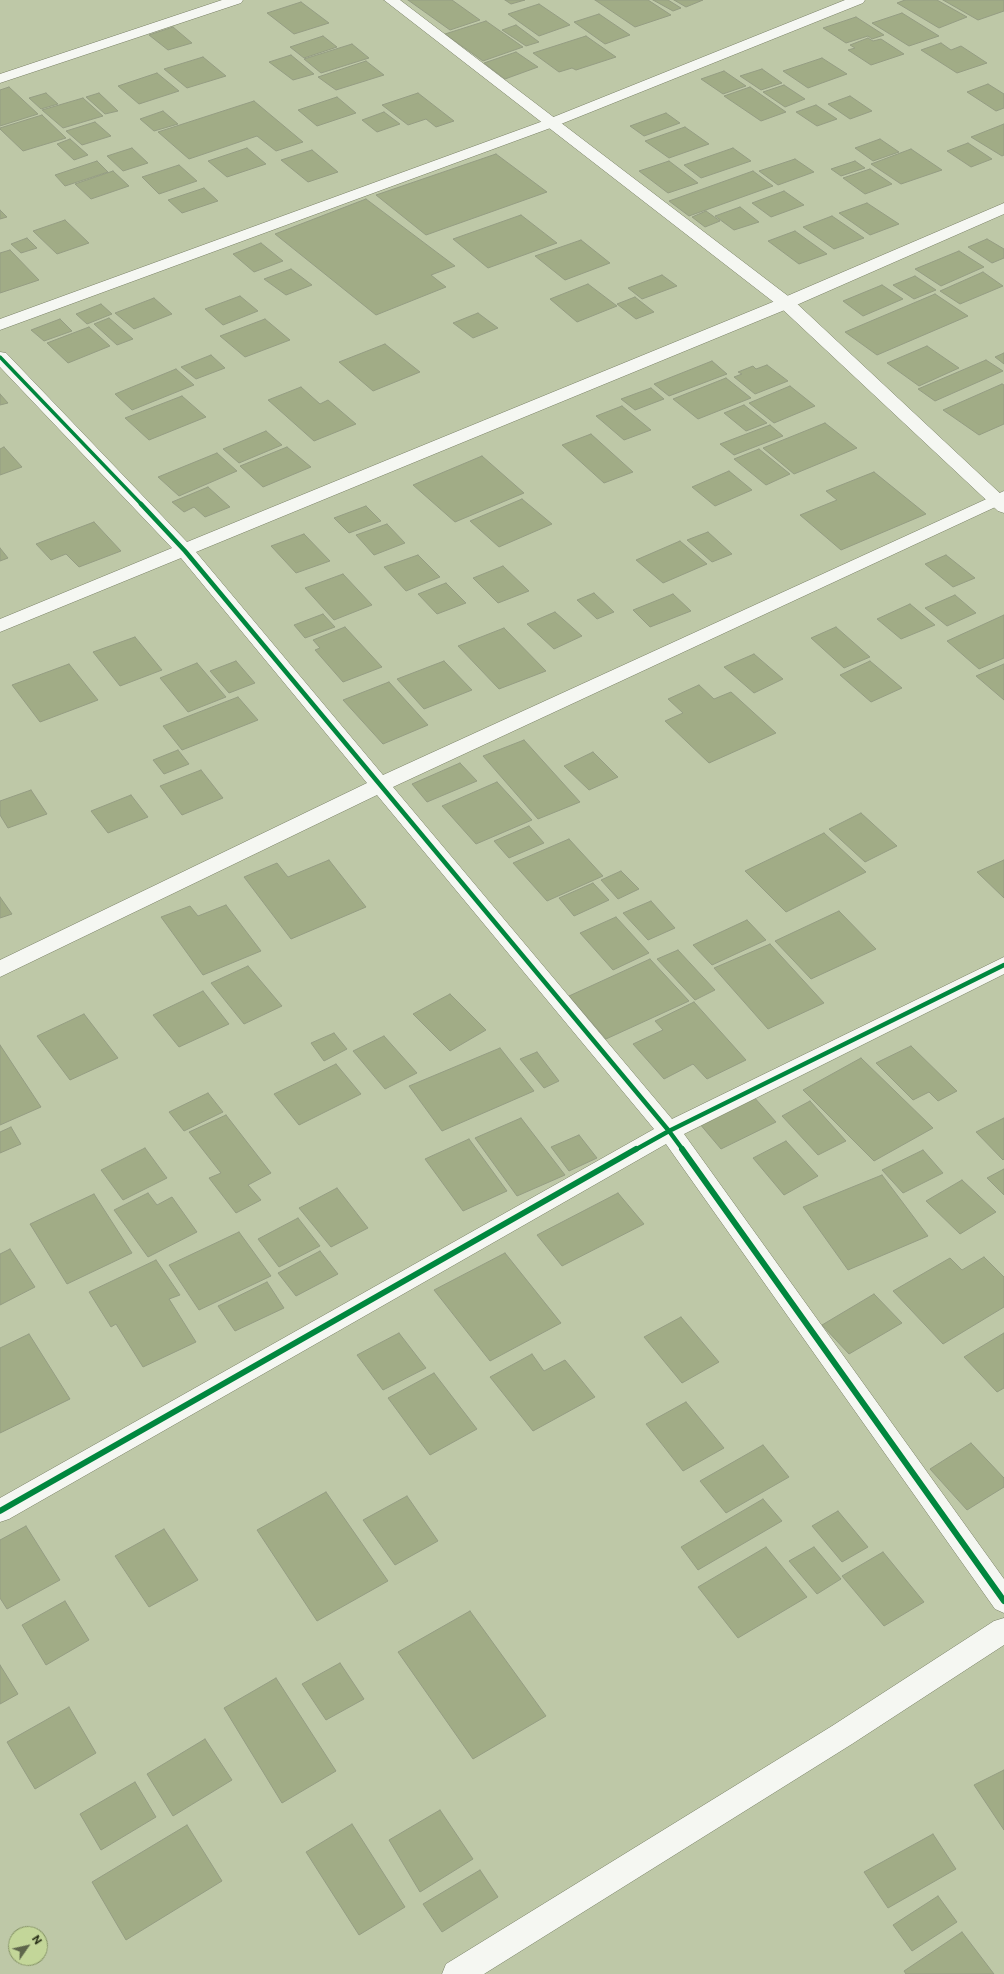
<!DOCTYPE html>
<html>
<head>
<meta charset="utf-8">
<style>
  body { margin:0 }
  #map { position:relative; width:1004px; height:1974px; overflow:hidden; background:#bec8a7; font-family:Commissioner,sans-serif }
  canvas { display:block }
  .north { position:absolute; left:8px; top:1926px; width:40px; height:40px; box-sizing:border-box; background:#c3d699; border:1px solid #869466; border-radius:50%; rotate:56deg; font-size:11px; font-weight:700; line-height:16px; text-align:center; color:#2a3119 }
  .north::after { content:''; display:block; margin:auto; width:14px; height:18px; background:#5e664b; clip-path:polygon(50% 0,100% 100%,50% 72%,0 100%) }
</style>
</head>
<body>
<div id="map">
<canvas width="1004" height="1974"></canvas>
<div class="north">N</div>
</div>
<script>
const g = document.querySelector('canvas').getContext('2d');
g.lineJoin = 'round';
function paint(path, color) {
  g.fillStyle = color;
  g.fill(path, 'evenodd');
}
function shape(rows) {
  const path = new Path2D();
  for (const r of rows) {
    path.moveTo(r[0], r[1]);
    for (let i = 2; i < r.length; i += 2) path.lineTo(r[i], r[i + 1]);
  }
  return path;
}
function strokePath(path, color, width, dash) {
  g.strokeStyle = color;
  g.lineWidth = width;
  g.lineCap = dash ? 'butt' : 'round';
  g.setLineDash(dash || []);
  g.stroke(path);
}
const building = shape([
  [408,0,452,0,480,20,450,30,408,0],
  [505,0,525,0,511,4,505,0],
  [595,0,648,0,671,15,635,27,595,0],
  [653,0,668,0,681,8,673,11,653,0],
  [674,0,703,0,686,7,674,0],
  [905,0,937,0,967,17,939,28,897,3,905,0],
  [943,0,1004,0,1004,11,978,20,943,0],
  [301,2,329,23,294,34,267,13,301,2],
  [539,4,570,25,539,36,508,14,539,4],
  [902,13,939,36,909,46,872,23,902,13],
  [599,14,630,35,605,44,574,22,599,14],
  [856,17,884,35,872,39,868,36,846,43,823,28,856,17],
  [486,21,523,47,483,61,445,34,486,21],
  [516,25,539,42,526,46,502,30,516,25],
  [173,27,192,43,168,50,149,35,173,27],
  [323,36,337,47,304,58,290,47,323,36],
  [586,36,616,57,576,70,572,68,559,72,533,53,586,36],
  [868,38,873,41,881,39,904,54,871,65,848,50,855,48,850,45,868,38],
  [941,43,951,50,961,46,987,63,957,73,921,50,941,43],
  [352,44,369,58,321,73,304,59,352,44],
  [516,52,538,67,505,79,484,63,516,52],
  [291,55,314,74,293,80,269,62,291,55],
  [203,57,226,76,187,88,164,69,203,57],
  [822,58,847,74,808,88,783,71,822,58],
  [366,61,384,75,336,90,318,77,366,61],
  [762,69,782,83,761,90,740,76,762,69],
  [724,71,746,86,723,94,701,79,724,71],
  [157,73,179,91,139,104,118,86,157,73],
  [988,84,1004,94,1004,108,996,111,967,92,988,84],
  [784,85,805,99,785,107,763,92,784,85],
  [9,87,38,114,0,126,0,90,9,87],
  [750,87,786,112,761,121,724,96,750,87],
  [46,93,58,104,41,109,29,98,46,93],
  [99,93,118,111,105,114,86,97,99,93],
  [418,93,454,121,436,127,426,119,408,125,382,105,418,93],
  [850,96,872,111,850,119,828,104,850,96],
  [337,97,356,113,317,126,298,110,337,97],
  [83,98,103,116,63,128,42,110,83,98],
  [254,101,303,142,276,151,257,136,189,159,158,132,254,101],
  [816,105,837,119,817,126,796,112,816,105],
  [163,111,178,124,154,131,140,119,163,111],
  [384,112,400,124,377,132,362,120,384,112],
  [666,113,680,123,644,136,630,126,666,113],
  [42,115,66,138,23,151,0,129,0,128,42,115],
  [95,122,111,136,82,145,66,131,95,122],
  [1004,124,1004,155,1002,156,971,137,1004,124],
  [685,127,709,144,669,158,645,141,685,127],
  [70,139,88,155,74,160,57,144,70,139],
  [880,139,899,152,873,161,855,148,880,139],
  [968,143,992,159,971,167,947,151,968,143],
  [132,148,148,163,123,171,107,156,132,148],
  [247,148,266,164,227,177,208,161,247,148],
  [733,148,751,161,701,178,684,165,733,148],
  [911,149,942,170,901,184,871,164,911,149],
  [312,150,338,172,308,182,281,160,312,150],
  [496,154,547,192,426,235,376,195,496,154],
  [795,159,814,172,778,185,759,171,795,159],
  [97,161,108,172,65,186,55,175,97,161],
  [669,161,698,183,668,193,639,171,669,161],
  [855,161,865,168,841,176,831,169,855,161],
  [179,165,197,181,159,194,142,177,179,165],
  [870,169,892,184,865,194,843,178,870,169],
  [113,171,129,186,91,199,75,184,113,171],
  [753,171,773,186,689,216,669,201,753,171],
  [204,188,218,201,182,213,168,200,204,188],
  [784,191,804,205,771,217,752,203,784,191],
  [366,199,455,266,431,275,446,287,376,315,275,234,366,199],
  [867,203,899,224,870,235,839,213,867,203],
  [740,207,759,222,734,230,715,216,740,207],
  [0,210,7,217,0,219,0,210],
  [706,211,720,221,705,227,692,217,706,211],
  [521,215,557,243,488,268,453,239,521,215],
  [832,216,864,238,834,249,803,227,832,216],
  [65,220,89,243,57,254,33,231,65,220],
  [795,231,827,254,799,264,768,241,795,231],
  [27,238,37,248,21,253,11,244,27,238],
  [987,239,1004,249,1004,258,992,263,968,247,987,239],
  [581,240,610,263,565,280,535,256,581,240],
  [261,243,283,261,254,272,233,254,261,243],
  [10,250,39,280,0,293,0,253,10,250],
  [959,251,984,267,941,286,915,269,959,251],
  [291,269,312,285,286,295,264,279,291,269],
  [983,272,1003,286,960,304,940,291,983,272],
  [662,275,677,286,642,299,628,288,662,275],
  [915,276,936,290,914,299,893,285,915,276],
  [588,284,617,306,577,322,550,299,588,284],
  [882,285,903,299,863,316,843,301,882,285],
  [935,294,968,316,877,355,845,332,935,294],
  [240,296,258,311,223,325,205,309,240,296],
  [635,297,654,312,636,319,617,304,635,297],
  [154,298,172,314,134,329,115,313,154,298],
  [101,304,112,314,87,324,76,314,101,304],
  [478,313,498,328,473,338,453,323,478,313],
  [109,318,133,339,117,345,94,324,109,318],
  [60,319,72,331,44,341,31,330,60,319],
  [265,319,290,340,245,357,220,336,265,319],
  [89,327,110,346,68,363,47,343,89,327],
  [385,344,420,372,373,391,339,362,385,344],
  [927,346,959,368,919,386,887,363,927,346],
  [1004,353,1004,364,995,357,1004,353],
  [211,355,225,368,196,379,181,367,211,355],
  [986,360,1003,371,935,401,918,389,986,360],
  [712,361,727,374,669,396,654,384,712,361],
  [767,365,788,381,755,394,734,377,742,374,738,372,753,366,756,369,767,365],
  [176,369,194,385,132,410,115,394,176,369],
  [726,378,751,398,698,419,673,399,726,378],
  [1002,384,1004,385,1004,424,979,435,943,410,1002,384],
  [790,386,815,406,774,423,749,403,790,386],
  [301,387,320,404,328,400,356,424,314,441,268,400,301,387],
  [651,388,664,399,635,410,621,399,651,388],
  [0,394,8,403,0,405,0,394],
  [182,396,206,417,149,440,125,418,182,396],
  [744,405,767,423,746,431,724,413,744,405],
  [622,406,651,430,624,440,596,416,622,406],
  [825,423,857,448,794,474,763,448,825,423],
  [770,425,783,436,734,455,720,444,770,425],
  [266,431,282,445,239,463,223,449,266,431],
  [591,434,633,472,604,483,562,445,591,434],
  [4,447,22,467,0,475,0,449,4,447],
  [287,447,311,467,263,487,240,466,287,447],
  [759,449,790,474,766,485,734,459,759,449],
  [217,453,237,471,179,496,158,477,217,453],
  [482,456,524,493,455,522,413,485,482,456],
  [729,471,752,490,715,506,692,487,729,471],
  [874,472,926,514,841,550,800,515,837,500,826,491,874,472],
  [208,487,230,507,205,517,194,507,184,512,172,502,208,487],
  [522,499,552,524,499,547,470,521,522,499],
  [366,506,381,521,349,533,334,518,366,506],
  [94,522,121,551,79,567,66,554,51,560,36,544,94,522],
  [387,524,405,543,374,555,356,535,387,524],
  [708,532,732,554,712,562,687,540,708,532],
  [304,534,330,561,296,573,271,546,304,534],
  [680,541,707,564,663,583,636,560,680,541],
  [0,548,8,558,0,561,0,548],
  [418,555,440,577,406,591,384,567,418,555],
  [946,555,975,578,953,587,925,564,946,555],
  [503,566,529,591,498,603,473,578,503,566],
  [343,574,372,605,334,620,305,588,343,574],
  [446,583,466,603,437,614,418,594,446,583],
  [594,593,614,612,597,619,577,600,594,593],
  [673,594,691,611,650,627,633,610,673,594],
  [955,595,976,613,947,626,925,608,955,595],
  [910,604,935,625,901,639,877,619,910,604],
  [555,612,582,636,554,649,527,624,555,612],
  [323,614,335,627,305,638,294,625,323,614],
  [1004,615,1004,658,979,669,947,641,1004,615],
  [345,627,382,667,343,682,315,650,320,648,313,640,345,627],
  [836,627,870,657,844,668,811,638,836,627],
  [504,628,546,671,499,689,458,646,504,628],
  [135,637,162,670,120,686,93,652,135,637],
  [754,654,783,679,754,693,724,667,754,654],
  [236,661,255,683,229,693,210,671,236,661],
  [444,661,472,690,424,709,397,679,444,661],
  [870,661,902,688,871,702,840,675,870,661],
  [197,663,226,697,188,712,160,678,197,663],
  [69,664,98,700,40,722,12,685,69,664],
  [1004,664,1004,700,976,676,1004,664],
  [389,682,428,725,383,744,343,700,389,682],
  [699,685,714,699,731,692,776,733,709,763,665,721,683,713,668,699,699,685],
  [238,697,258,720,182,750,163,726,238,697],
  [524,740,580,802,538,819,483,756,524,740],
  [178,750,189,764,164,774,153,760,178,750],
  [593,752,618,777,589,790,564,766,593,752],
  [460,763,477,781,427,802,412,784,460,763],
  [201,770,223,798,182,815,160,786,201,770],
  [497,782,532,820,476,844,442,806,497,782],
  [31,790,47,814,8,828,0,815,0,801,31,790],
  [131,795,148,817,108,833,91,811,131,795],
  [861,813,897,846,865,862,829,829,861,813],
  [529,826,544,843,509,858,494,841,529,826],
  [824,833,866,872,786,912,745,871,824,833],
  [569,839,603,876,547,901,513,863,569,839],
  [329,860,366,907,291,939,244,877,277,863,288,877,329,860],
  [1004,860,1004,898,977,872,1004,860],
  [621,871,639,889,618,899,601,880,621,871],
  [593,883,609,900,574,916,559,898,593,883],
  [0,897,12,914,0,918,0,897],
  [651,901,675,928,648,940,623,913,651,901],
  [226,905,261,951,203,975,161,917,190,906,198,916,226,905],
  [839,911,876,949,811,979,775,941,839,911],
  [616,917,649,953,613,970,580,933,616,917],
  [747,920,766,940,712,965,693,945,747,920],
  [770,944,824,1003,768,1029,714,968,770,944],
  [678,950,715,990,695,1000,657,959,678,950],
  [650,959,689,1001,606,1039,569,996,650,959],
  [248,966,282,1006,244,1024,211,983,248,966],
  [203,991,229,1024,179,1047,153,1015,203,991],
  [450,994,486,1030,450,1051,413,1014,450,994],
  [694,1002,746,1060,707,1079,693,1064,664,1079,633,1044,663,1030,655,1021,694,1002],
  [84,1014,118,1058,70,1080,37,1036,84,1014],
  [334,1033,347,1049,324,1061,311,1043,334,1033],
  [384,1036,417,1073,385,1089,353,1051,384,1036],
  [0,1045,41,1107,0,1125,0,1045],
  [911,1046,957,1091,938,1101,929,1092,913,1100,876,1063,911,1046],
  [500,1048,534,1091,442,1131,409,1086,500,1048],
  [537,1052,559,1081,544,1088,520,1059,537,1052],
  [861,1058,933,1128,874,1161,803,1090,861,1058],
  [336,1064,361,1094,299,1125,274,1094,336,1064],
  [208,1093,223,1112,184,1131,169,1112,208,1093],
  [753,1096,776,1122,721,1149,699,1123,753,1096],
  [810,1101,846,1141,818,1155,782,1116,810,1101],
  [226,1115,271,1173,248,1185,261,1200,236,1213,209,1178,221,1173,189,1132,226,1115],
  [521,1118,565,1175,517,1196,475,1138,521,1118],
  [1004,1118,1004,1159,1003,1160,976,1132,1004,1118],
  [11,1127,21,1144,0,1153,0,1132,11,1127],
  [579,1135,597,1158,569,1171,551,1147,579,1135],
  [469,1139,507,1191,463,1211,425,1159,469,1139],
  [786,1141,818,1176,784,1195,753,1158,786,1141],
  [145,1148,167,1178,123,1200,101,1170,145,1148],
  [923,1150,943,1173,903,1193,882,1170,923,1150],
  [1004,1169,1004,1195,987,1178,1004,1169],
  [882,1175,928,1236,848,1270,803,1207,882,1175],
  [962,1180,996,1212,960,1234,926,1201,962,1180],
  [337,1188,368,1228,331,1247,299,1208,337,1188],
  [148,1193,157,1205,172,1197,197,1232,148,1257,114,1210,148,1193],
  [618,1193,644,1224,562,1266,537,1235,618,1193],
  [94,1194,132,1253,67,1284,30,1224,94,1194],
  [298,1218,320,1246,279,1267,258,1239,298,1218],
  [239,1232,271,1276,199,1310,169,1265,239,1232],
  [10,1249,35,1287,0,1305,0,1254,10,1249],
  [320,1251,338,1274,296,1296,278,1273,320,1251],
  [505,1253,561,1323,490,1361,434,1290,505,1253],
  [984,1257,1004,1277,1004,1307,943,1344,893,1291,950,1258,962,1270,984,1257],
  [156,1260,180,1295,169,1299,196,1342,143,1367,116,1324,111,1327,89,1292,156,1260],
  [267,1282,284,1308,235,1331,218,1306,267,1282],
  [874,1294,902,1323,849,1354,822,1325,874,1294],
  [681,1317,719,1362,682,1383,644,1337,681,1317],
  [399,1333,426,1368,383,1390,357,1355,399,1333],
  [1004,1333,1004,1388,997,1392,964,1357,1004,1333],
  [29,1334,70,1399,0,1433,0,1348,29,1334],
  [532,1354,544,1371,565,1360,595,1397,533,1431,490,1377,532,1354],
  [434,1373,477,1429,430,1455,388,1398,434,1373],
  [686,1402,724,1448,683,1471,646,1424,686,1402],
  [971,1443,1004,1478,1004,1487,967,1510,930,1469,971,1443],
  [763,1445,789,1477,726,1513,700,1481,763,1445],
  [326,1492,388,1581,317,1621,257,1530,326,1492],
  [407,1496,438,1541,395,1565,363,1520,407,1496],
  [763,1499,782,1521,698,1570,681,1547,763,1499],
  [838,1511,868,1547,842,1562,812,1526,838,1511],
  [26,1526,60,1580,7,1609,0,1598,0,1540,26,1526],
  [164,1529,198,1580,149,1607,115,1556,164,1529],
  [766,1547,807,1597,738,1638,698,1587,766,1547],
  [814,1547,841,1579,817,1594,789,1561,814,1547],
  [883,1552,924,1602,884,1626,842,1576,883,1552],
  [65,1601,89,1640,46,1665,22,1625,65,1601],
  [470,1611,546,1716,473,1759,398,1652,470,1611],
  [340,1663,364,1699,326,1720,302,1684,340,1663],
  [0,1665,18,1694,0,1704,0,1665],
  [276,1678,336,1771,282,1803,224,1708,276,1678],
  [69,1707,96,1753,35,1789,7,1742,69,1707],
  [205,1739,232,1780,173,1816,147,1774,205,1739],
  [1004,1770,1004,1830,974,1785,1004,1770],
  [135,1782,156,1817,101,1850,80,1814,135,1782],
  [440,1810,473,1859,420,1892,389,1840,440,1810],
  [352,1824,405,1907,359,1935,306,1852,352,1824],
  [187,1825,222,1881,126,1940,92,1882,187,1825],
  [933,1834,956,1869,888,1908,864,1872,933,1834],
  [480,1870,498,1897,442,1932,423,1904,480,1870],
  [938,1896,957,1922,912,1951,893,1925,938,1896],
  [962,1932,994,1974,906,1974,904,1971,962,1932]
]);
paint(building, '#a1ac86');
strokePath(building, '#959d83', 1);
const minor = shape([
  [222,0,243,0,241,3,0,83,0,74,222,0],
  [845,0,865,0,863,3,556,126,0,330,0,319,546,120,845,0],
  [1004,203,1004,214,792,307,196,552,383,775,1004,491,1004,503,393,787,672,1119,1004,957,1004,974,684,1134,1004,1579,1004,1613,995,1609,666,1144,9,1519,0,1522,0,1498,654,1129,377,795,0,977,0,960,367,783,181,558,0,632,0,619,172,548,0,367,0,352,6,353,187,542,780,299,1004,203],
  [1004,1618,1004,1645,852,1744,484,1974,442,1974,446,1964,832,1726,994,1621,1004,1618]
]);
const tertiary = shape([
  [384,0,400,0,792,299,1004,497,1004,513,998,511,780,307,384,0]
]);
strokePath(minor, '#787f65', 1);
strokePath(tertiary, '#787f65', 1);
paint(minor, '#f5f7f2');
paint(tertiary, '#f5f7f2');
strokePath(shape([
  [0,357,142,505]
]), '#00873e', 3.5);
strokePath(shape([
  [141,504,185,551,669,1131,683,1150],
  [635,1150,669,1131,1004,965]
]), '#00873e', 4.5);
strokePath(shape([
  [682,1149,1004,1601],
  [0,1511,636,1149]
]), '#00873e', 6);
</script>
</body>
</html>
